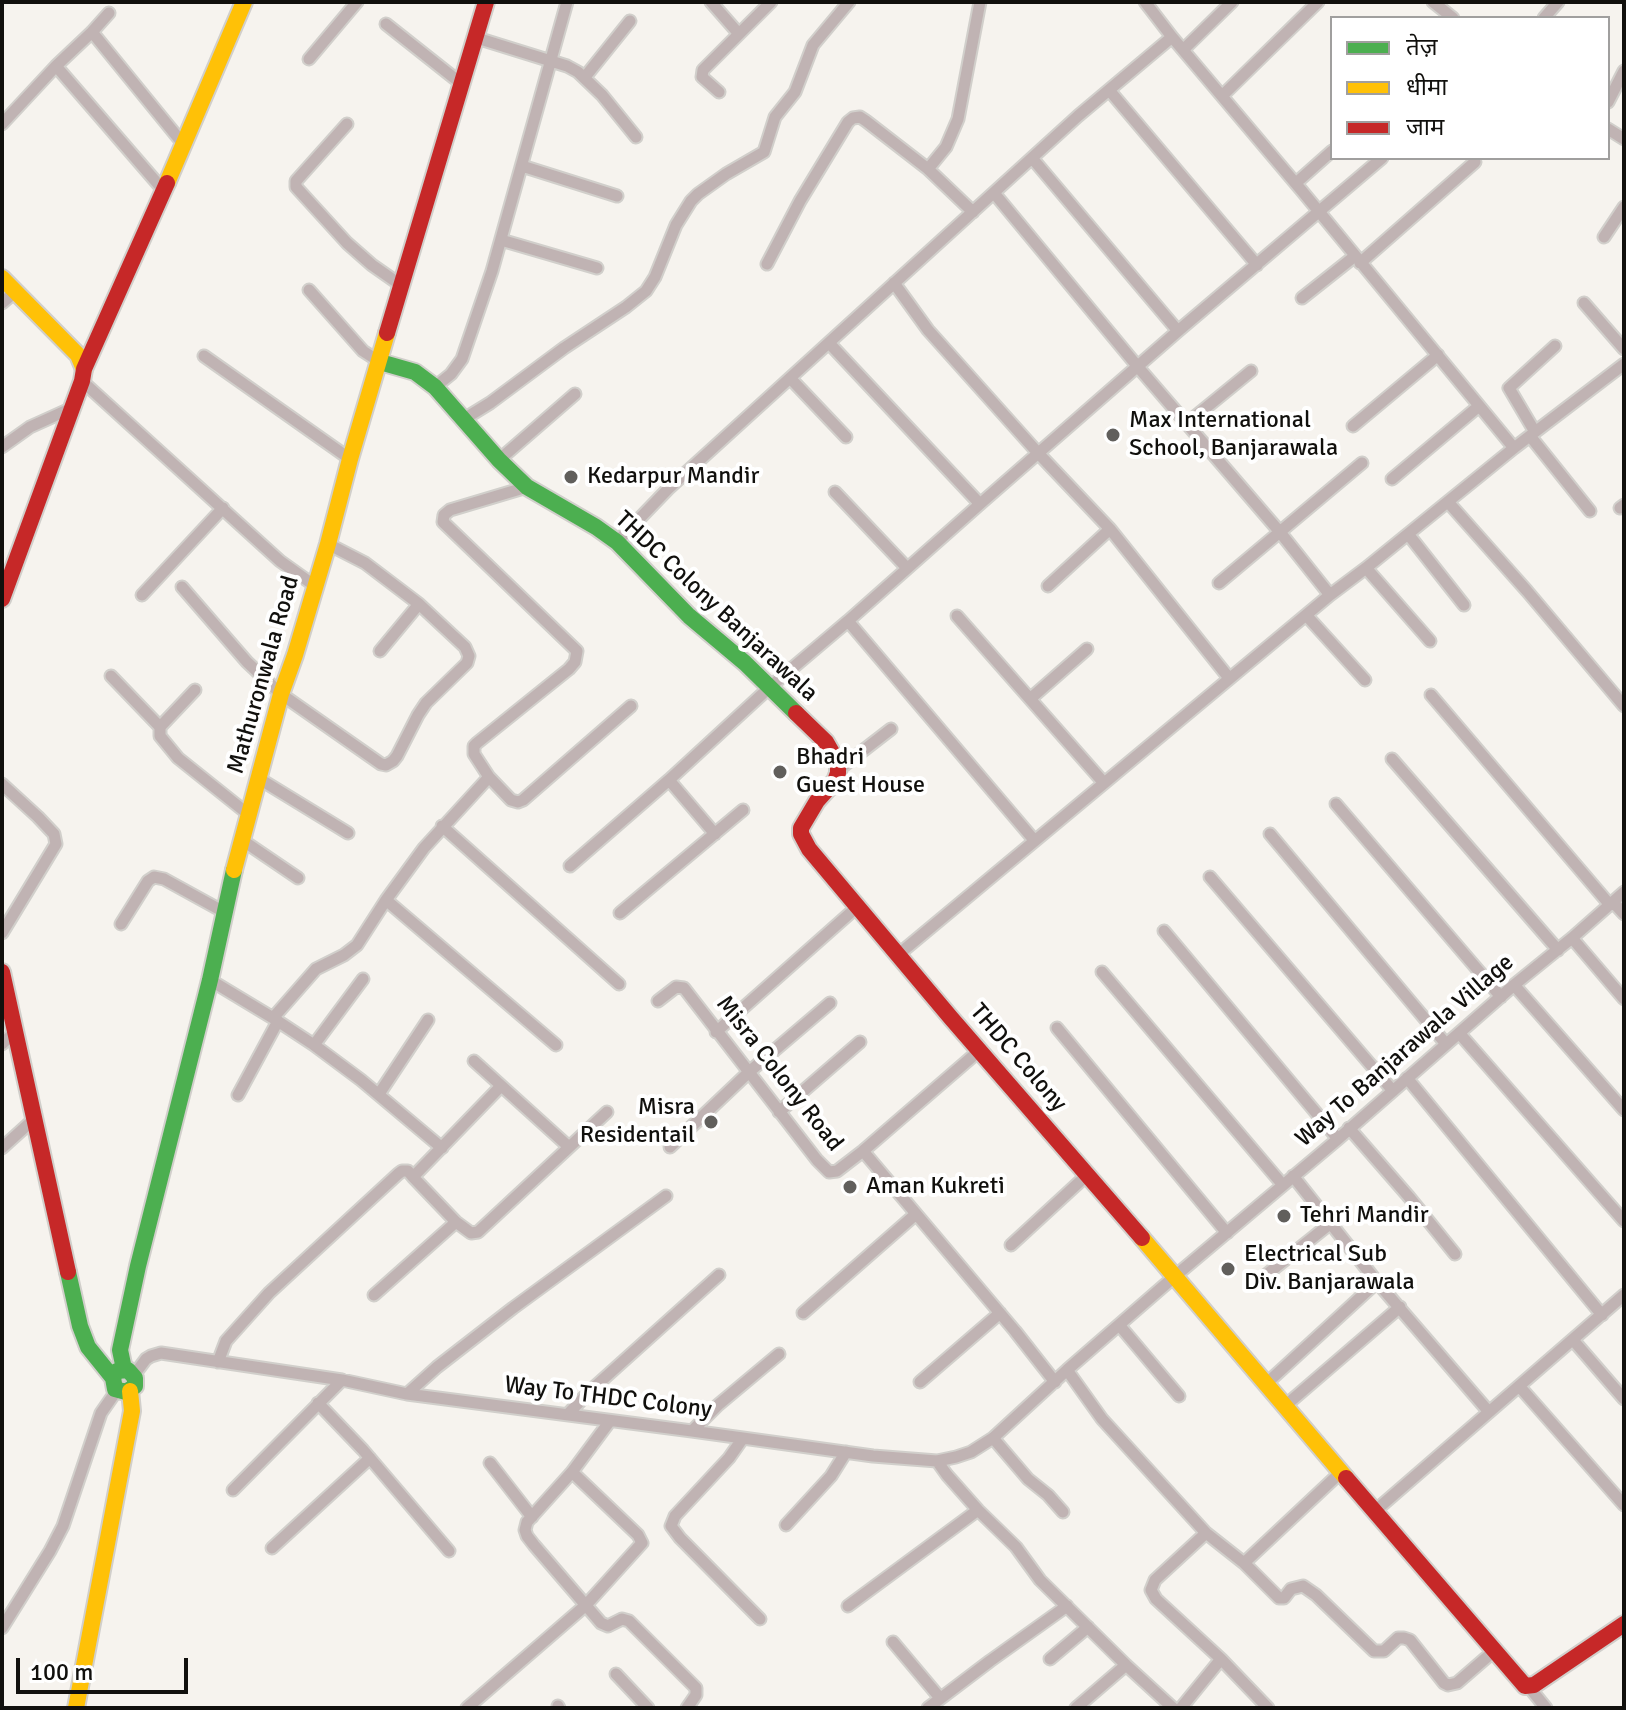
<!DOCTYPE html>
<html>
<head>
<meta charset="utf-8">
<style>
  body { margin:0 }
  #map { position:relative; width:1626px; height:1710px; overflow:hidden; background:#f6f3ee; font-family:Signika,"Noto Sans Devanagari",sans-serif }
  canvas { display:block }
  .frame { position:absolute; inset:0; border:4px solid #11100d; pointer-events:none }
  .legend { position:absolute; left:1330px; top:16px; width:280px; height:144px; box-sizing:border-box; background:#fff; border:2px solid #a09f9e; margin:0; padding:10px 14px; list-style:none; font-size:24px; color:#11100d }
  .legend li { display:flex; align-items:center; gap:16px; height:40px }
  .legend b { width:40px; border:2px solid #a09f9e }
  .scale { position:absolute; left:16px; top:1658px; width:172px; height:36px; box-sizing:border-box; border:4px solid #11100d; border-top:0; padding-left:10px; font-size:24px; line-height:28px; white-space:nowrap; color:#11100d; -webkit-text-stroke:6px #fff; paint-order:stroke }
</style>
</head>
<body>
<div id="map">
<canvas width="1626" height="1710"></canvas>
<div class="frame"></div>
<ul class="legend">
<li><b style="height:10px;background:#4caf50"></b>तेज़</li>
<li><b style="height:10px;background:#ffc107"></b>धीमा</li>
<li><b style="height:10px;background:#c62828"></b>जाम</li>
</ul>
<div class="scale">100 m</div>
</div>
<script>
const g = document.querySelector('canvas').getContext('2d');
g.lineJoin = 'round';
function shape(rows) {
  const path = new Path2D();
  for (const r of rows) {
    path.moveTo(r[0], r[1]);
    for (let i = 2; i < r.length; i += 2) path.lineTo(r[i], r[i + 1]);
  }
  return path;
}
function strokePath(path, color, width, dash) {
  g.strokeStyle = color;
  g.lineWidth = width;
  g.lineCap = dash ? 'butt' : 'round';
  g.setLineDash(dash || []);
  g.stroke(path);
}
function drawText(font, color, halo, rows, align = 'center') {
  g.font = font + ' Signika,sans-serif';
  g.lineWidth = 8;
  g.setLineDash([]);
  g.textBaseline = 'middle';
  g.strokeStyle = halo;
  g.fillStyle = color;
  for (const [text, x, y, turn = 0] of rows) {
    g.save();
    g.translate(x, y);
    g.rotate((+turn || 0) * Math.PI / 180);
    g.textAlign = isNaN(turn) ? turn : align;
    if (halo) g.strokeText(text, 0, 0);
    g.fillText(text, 0, 0);
    g.restore();
  }
}
const street = shape([
  [711,2,739,34],
  [1145,2,1172,37,1302,191,1514,448],
  [1433,2,1453,18],
  [1544,18,1558,2],
  [386,24,463,85],
  [92,32,184,145],
  [477,38,567,66,578,72,602,95,636,137],
  [1183,50,1232,2],
  [309,59,357,2],
  [56,66,92,32,109,13],
  [585,77,630,21],
  [1109,90,1257,265],
  [719,92,702,77,703,70,771,2],
  [1222,96,1318,2],
  [1608,102,1624,71],
  [2,124,56,66,164,191],
  [347,124,296,181,296,187,347,243,372,265,402,286],
  [1608,129,1624,139],
  [1032,158,1178,331],
  [522,166,617,196],
  [1296,183,1332,151],
  [994,193,1138,367,1279,531,1330,595],
  [973,212,928,169,946,147,958,119,980,2],
  [1604,237,1624,207],
  [501,240,597,268],
  [1360,263,1475,162],
  [767,264,800,201,848,122,853,118,860,117,866,121,928,169],
  [894,283,928,330,1038,453,1110,529,1229,678],
  [309,290,363,351,380,362],
  [1302,298,1355,256],
  [2,303,16,291],
  [1584,303,1624,349],
  [829,343,980,504],
  [204,356,350,459],
  [790,378,846,437],
  [82,381,280,561,315,586],
  [435,387,451,374,462,359,492,271,567,2],
  [464,419,490,403,564,348,626,307,646,291,655,277,676,225,691,201,698,194,726,174,764,152,775,117,795,92,813,45,849,2],
  [1186,424,1251,371],
  [1353,426,1438,355],
  [1535,432,1509,388,1555,346],
  [1530,436,1590,511],
  [2,447,30,427,72,408],
  [499,460,575,394],
  [1392,479,1479,406],
  [835,492,907,568],
  [1448,502,1527,591,1624,706],
  [1620,508,1624,505],
  [1408,534,1464,605],
  [617,542,668,489,1078,116,1172,37],
  [1366,568,1430,641],
  [1219,583,1362,463],
  [1048,586,1110,529],
  [182,587,247,662,281,694,381,764,386,765,393,761,397,756,418,715,426,703,467,663,469,656,465,647,419,604,365,563,328,544],
  [142,595,223,508],
  [1306,615,1365,680],
  [957,616,1104,783],
  [848,621,1034,840],
  [380,651,419,604],
  [111,676,160,727],
  [195,690,160,727,160,736,178,758,248,814],
  [1431,695,1610,905],
  [1030,699,1087,649],
  [1392,759,1558,950],
  [838,770,891,729],
  [489,777,511,800,518,802,523,800,631,706],
  [258,778,348,833],
  [669,780,715,834],
  [2,784,38,817,54,834,56,844,2,933],
  [1336,804,1501,997],
  [442,826,619,984],
  [1270,834,1446,1044],
  [242,840,298,878],
  [570,866,669,780,770,687,848,621,980,504,1178,331,1382,158],
  [1210,877,1393,1091],
  [386,900,556,1045],
  [1613,902,1624,914],
  [620,913,743,810],
  [121,924,148,881,154,877,164,879,224,912],
  [1164,931,1338,1139],
  [1572,938,1624,999],
  [899,954,1330,595,1366,568,1514,448,1624,364],
  [1102,972,1282,1184],
  [210,980,273,1018,314,1045,361,1080,442,1148],
  [1514,985,1624,1110],
  [658,1001,676,987,684,988,817,1160,829,1172,837,1171,863,1151,980,1050],
  [273,1018,316,969,344,955,357,945,386,900,424,848,489,777,474,754,474,746,477,743,569,669,575,662,577,651,443,522,444,515,450,510,527,487],
  [1057,1028,1227,1233],
  [716,1032,857,907],
  [1459,1033,1624,1221],
  [2,1044,15,1032],
  [314,1045,363,979],
  [474,1061,569,1147],
  [1407,1078,1602,1315],
  [379,1094,428,1020],
  [238,1095,278,1021],
  [779,1112,860,1042],
  [1349,1128,1409,1197,1455,1254],
  [670,1147,749,1072,830,1003],
  [2,1148,34,1119],
  [863,1151,1015,1331,1055,1382],
  [1293,1176,1377,1282,1489,1412],
  [456,1222,471,1233,478,1232,607,1112],
  [1011,1245,1087,1175],
  [1266,1275,1331,1223],
  [374,1295,456,1222,413,1177],
  [803,1313,916,1214],
  [1120,1326,1179,1396],
  [1573,1340,1624,1399],
  [218,1362,226,1341,269,1293,398,1174,402,1171,408,1171,413,1177,501,1086],
  [1067,1370,1102,1419,1206,1533,1244,1563,1279,1598,1284,1598,1291,1589,1303,1586,1316,1595,1374,1651,1384,1651,1398,1638,1404,1638,1410,1640,1444,1683,1448,1685,1457,1683,1494,1651],
  [134,1375,146,1359,151,1356,161,1353,342,1380,407,1394,692,1431,873,1456,937,1461,956,1457,971,1452,993,1438,1067,1370,1174,1277,1338,1139,1514,985,1572,938,1624,892],
  [920,1382,1000,1313],
  [1267,1383,1377,1282],
  [1519,1386,1624,1505],
  [407,1394,437,1367,513,1308,666,1196],
  [318,1403,363,1450,449,1551],
  [1285,1406,1400,1307],
  [568,1414,590,1391,719,1275],
  [610,1421,572,1472,527,1522,525,1530,527,1536,534,1545,601,1623,608,1626,622,1619,629,1621,696,1688,696,1695,687,1708],
  [692,1431,718,1405,779,1354],
  [743,1438,729,1458,675,1516,671,1526,680,1538,760,1619],
  [993,1438,1028,1479,1048,1495,1063,1512],
  [937,1461,947,1475,978,1510,1016,1547,1040,1580,1126,1665,1173,1708],
  [490,1463,532,1517],
  [233,1490,342,1380],
  [1375,1511,1624,1295],
  [786,1525,831,1476,846,1452],
  [272,1548,370,1458],
  [1244,1563,1341,1472],
  [848,1606,978,1510],
  [2,1628,50,1551,63,1526,101,1413,117,1390],
  [893,1642,940,1698],
  [1050,1659,1088,1627],
  [1221,1659,1268,1708],
  [616,1674,648,1708],
  [1529,1687,1546,1708],
  [558,1706,559,1708],
  [467,1708,586,1605,642,1543,638,1535,572,1472],
  [928,1708,990,1661,1067,1606],
  [1076,1708,1126,1665],
  [1181,1708,1221,1659,1156,1599,1151,1590,1155,1580,1206,1533]
]);
const fast = shape([
  [380,362,415,372,435,387,499,460,527,487,596,527,617,542,689,616,745,663,796,713],
  [68,1272,80,1326,88,1347,113,1378,115,1389,126,1392,135,1386,135,1378,128,1370,117,1371,113,1378],
  [124,1369,120,1350,138,1266,210,980,234,870]
]);
const slow = shape([
  [167,183,244,2],
  [2,278,78,355,84,369],
  [234,870,281,694,295,655,328,544,350,459,387,333],
  [1142,1238,1346,1478],
  [76,1708,132,1411,130,1391]
]);
const jam = shape([
  [387,333,486,2],
  [2,599,82,381,84,369,167,183],
  [796,713,826,742,838,763,838,773,835,781,817,801,801,828,801,834,809,849,951,1018,1142,1238],
  [2,972,68,1272],
  [1346,1478,1525,1686,1534,1685,1624,1624]
]);
strokePath(street, '#d1cfcb', 15);
strokePath(fast, '#d1cfcb', 20);
strokePath(slow, '#d1cfcb', 20);
strokePath(jam, '#d1cfcb', 20);
strokePath(street, '#c0b3b3', 11);
strokePath(fast, '#4caf50', 16);
strokePath(slow, '#ffc107', 16);
strokePath(jam, '#c62828', 16);
for (const [x, y, r, color] of [
  [1113,435,8,"#615f5c"],
  [571,477,8,"#615f5c"],
  [780,772,8,"#615f5c"],
  [711,1122,8,"#615f5c"],
  [850,1187,8,"#615f5c"],
  [1284,1216,8,"#615f5c"],
  [1228,1269,8,"#615f5c"]
]) {
  const dot = new Path2D();
  dot.arc(x, y, r, 0, 2 * Math.PI);
  g.fillStyle = color;
  g.fill(dot);
  strokePath(dot, '#fff', 3);
}
drawText('24px', '#11100d', '#fff', [
  ["Max International",1129,421],
  ["School, Banjarawala",1129,449],
  ["Kedarpur Mandir",587,477],
  ["Bhadri",796,758],
  ["Guest House",796,786],
  ["Misra",695,1108,"right"],
  ["Residentail",695,1136,"right"],
  ["Aman Kukreti",866,1187],
  ["Tehri Mandir",1300,1216],
  ["Electrical Sub",1244,1255],
  ["Div. Banjarawala",1244,1283]
], 'left');
drawText('24px', '#11100d', '#fff', [
  ["THDC Colony Banjarawala",716,607,43],
  ["Mathuronwala Road",264,675,-74],
  ["Way To Banjarawala Village",1405,1051,-41],
  ["THDC Colony",1018,1058,49],
  ["Misra Colony Road",779,1074,52],
  ["Way To THDC Colony",608,1398,7]
]);
</script>
</body>
</html>
